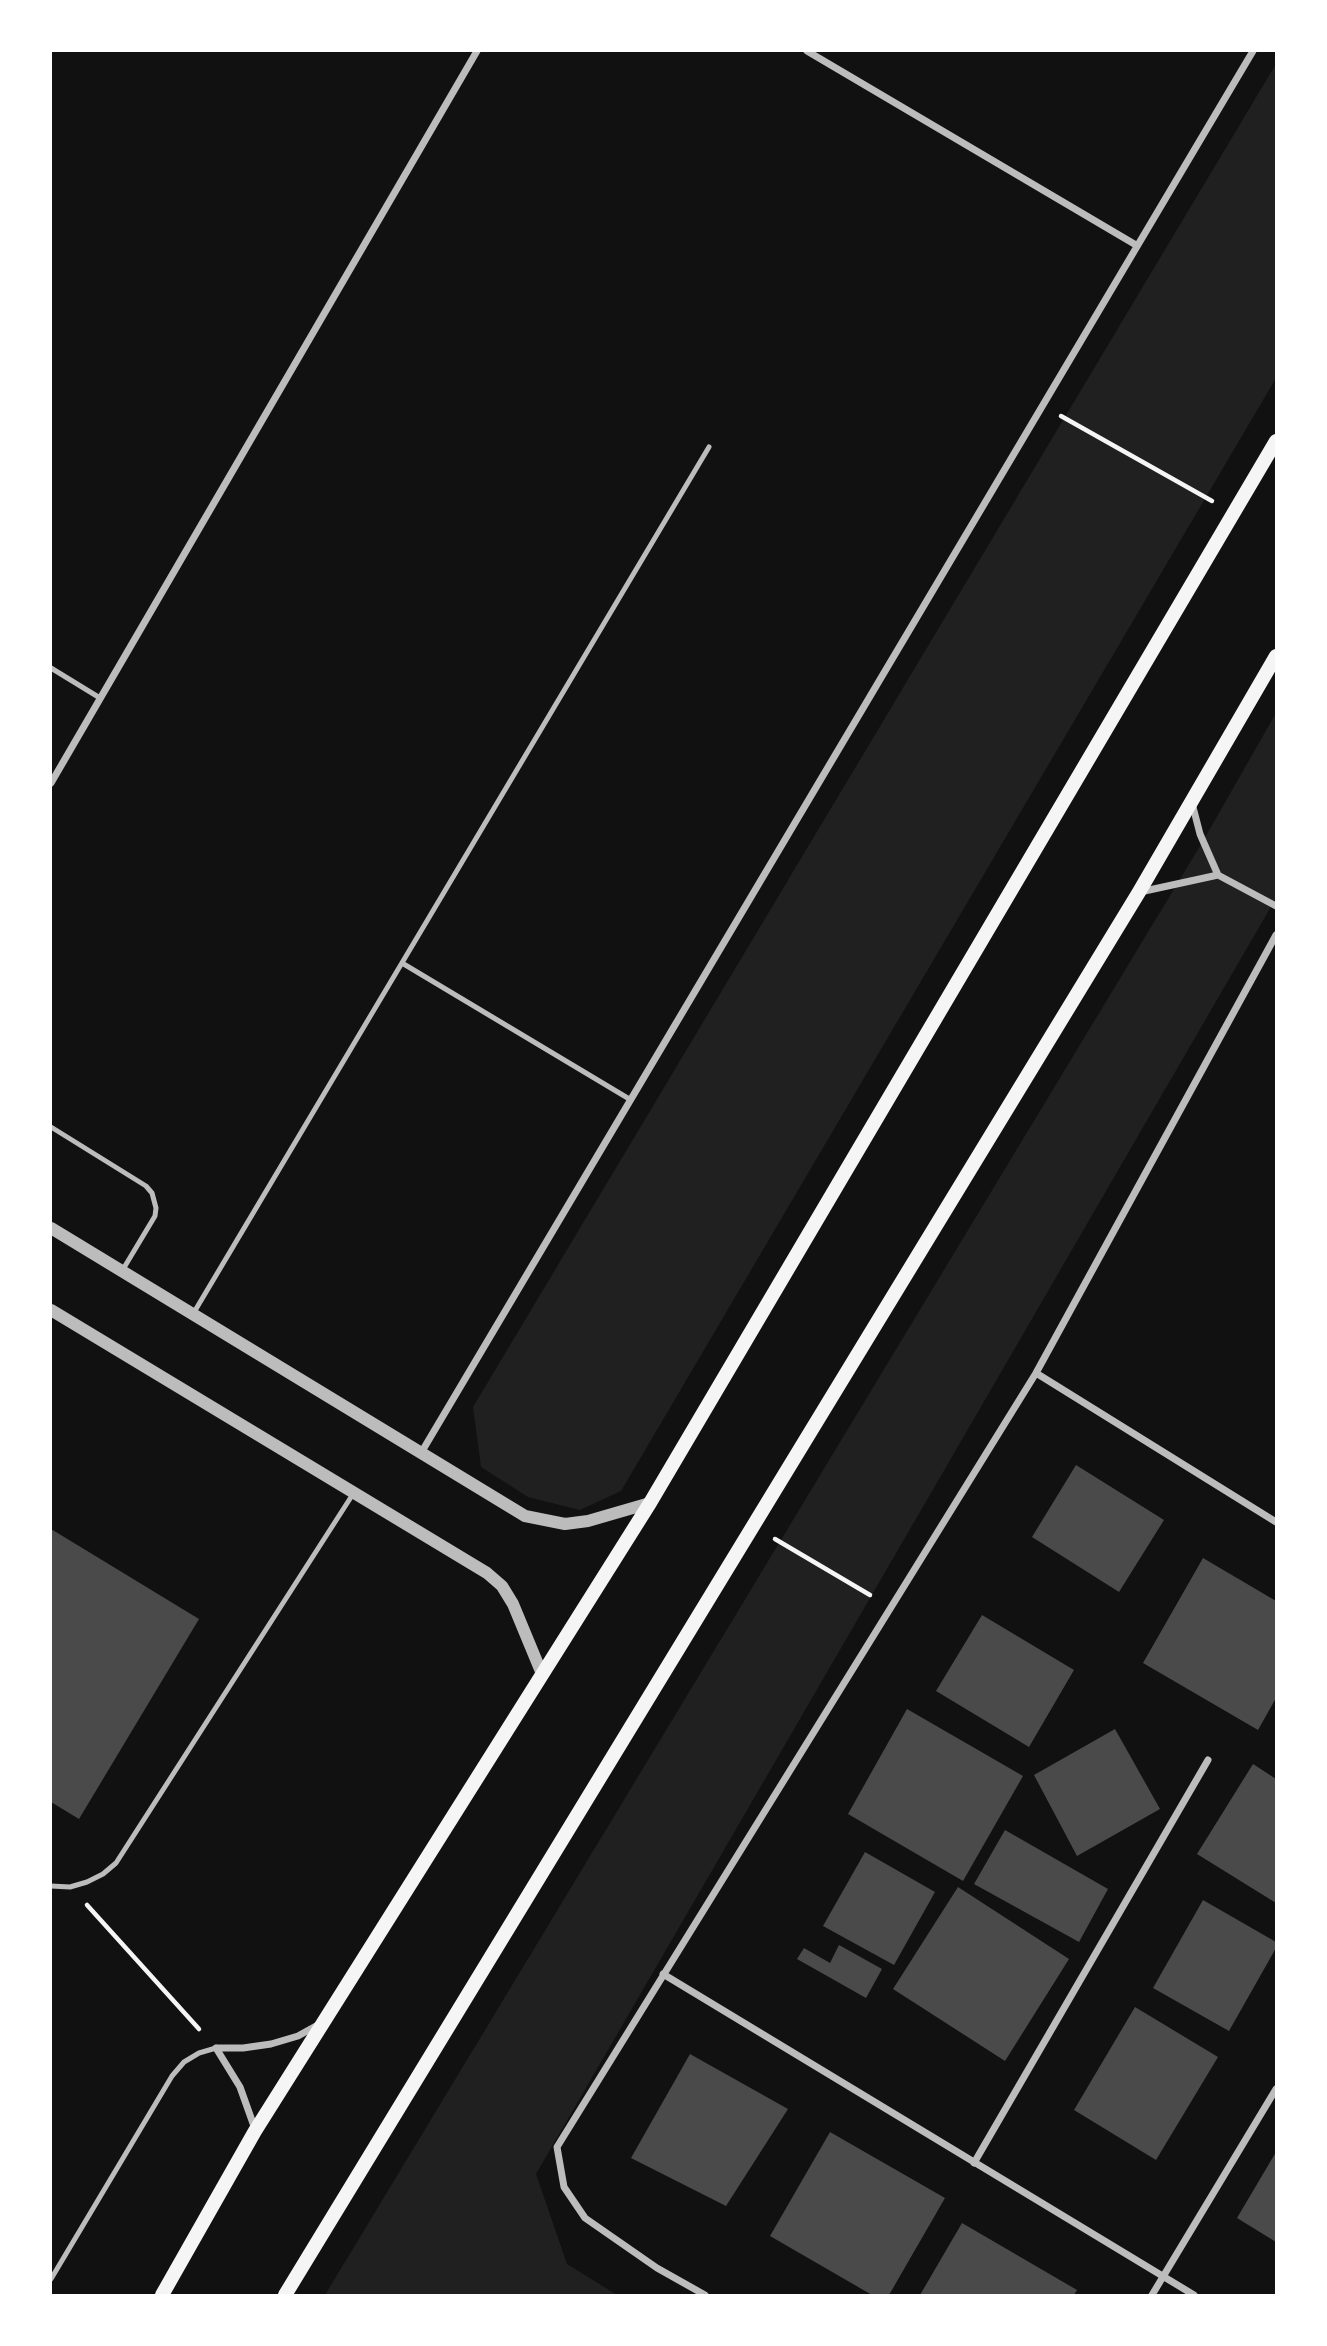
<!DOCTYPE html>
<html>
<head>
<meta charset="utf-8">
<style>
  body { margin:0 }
  #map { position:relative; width:1327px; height:2346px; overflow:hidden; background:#111; font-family:"Work Sans",sans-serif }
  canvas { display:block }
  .frame { position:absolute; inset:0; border:52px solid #fff; pointer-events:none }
</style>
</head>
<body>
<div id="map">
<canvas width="1327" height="2346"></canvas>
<div class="frame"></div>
</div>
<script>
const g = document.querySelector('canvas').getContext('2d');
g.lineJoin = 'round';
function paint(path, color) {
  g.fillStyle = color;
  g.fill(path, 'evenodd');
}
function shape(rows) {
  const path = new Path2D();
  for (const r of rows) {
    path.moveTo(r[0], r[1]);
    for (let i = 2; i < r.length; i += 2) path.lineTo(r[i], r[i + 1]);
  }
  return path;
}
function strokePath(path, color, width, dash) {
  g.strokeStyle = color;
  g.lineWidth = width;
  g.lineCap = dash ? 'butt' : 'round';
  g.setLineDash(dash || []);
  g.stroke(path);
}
paint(shape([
  [1276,64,1276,378,621,1491,580,1510,528,1497,481,1467,473,1407],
  [1276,713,1276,898,536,2174,567,2264,617,2295,325,2295,1203,841]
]), '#202020');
paint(shape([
  [1076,1465,1164,1520,1119,1592,1032,1537],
  [51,1529,199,1619,79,1819,51,1802],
  [1203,1558,1276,1601,1276,1698,1258,1730,1143,1663],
  [982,1615,1074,1670,1029,1747,936,1691],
  [907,1709,1023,1776,963,1881,848,1814],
  [1115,1729,1160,1809,1077,1856,1034,1775],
  [1253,1764,1276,1779,1276,1903,1197,1854],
  [1005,1830,1108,1889,1079,1942,974,1884],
  [865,1852,935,1892,894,1965,823,1926],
  [958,1887,1069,1959,1005,2061,893,1989],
  [1203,1900,1276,1942,1276,1948,1229,2031,1153,1988],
  [839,1945,882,1969,866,1998,797,1959,804,1948,830,1963],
  [1135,2007,1218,2057,1156,2160,1074,2110],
  [690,2054,788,2109,726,2206,631,2158],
  [830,2132,945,2198,889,2295,872,2295,770,2236],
  [1276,2152,1276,2242,1237,2218],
  [962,2223,1077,2290,1074,2295,920,2295]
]), '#4a4a4a');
strokePath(shape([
  [1061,416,1212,501],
  [775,1539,870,1595],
  [87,1905,199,2029]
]), '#f5f5f5', 4.5);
strokePath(shape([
  [51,668,100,698],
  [402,963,631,1100],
  [51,1127,146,1186,152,1193,156,1208,155,1216,122,1271],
  [193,1314,709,447],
  [51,1886,70,1887,87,1882,103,1874,116,1863,353,1494],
  [51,2279,172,2076,184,2062,199,2053,216,2048]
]), '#bcbcbc', 5);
strokePath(shape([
  [807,51,1136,245],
  [51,783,477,51],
  [1192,803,1200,834,1218,875,1276,906],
  [1140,892,1218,875],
  [1036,1373,1276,1522],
  [421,1453,1253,51],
  [663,1974,1194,2295],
  [216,2048,243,2048,271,2044,298,2036,316,2026],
  [216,2048,240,2087,255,2129],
  [974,2163,1208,1760],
  [705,2295,657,2268,585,2218,564,2187,557,2147,1036,1373,1276,935],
  [1152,2295,1276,2089]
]), '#bcbcbc', 7);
strokePath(shape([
  [51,1228,525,1516,565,1524,588,1521,650,1503],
  [51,1310,487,1573,502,1586,513,1604,542,1674]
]), '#bcbcbc', 12);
strokePath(shape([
  [162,2295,255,2131,650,1503,1276,441],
  [285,2295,1139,892,1276,656]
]), '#f5f5f5', 14);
</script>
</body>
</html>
